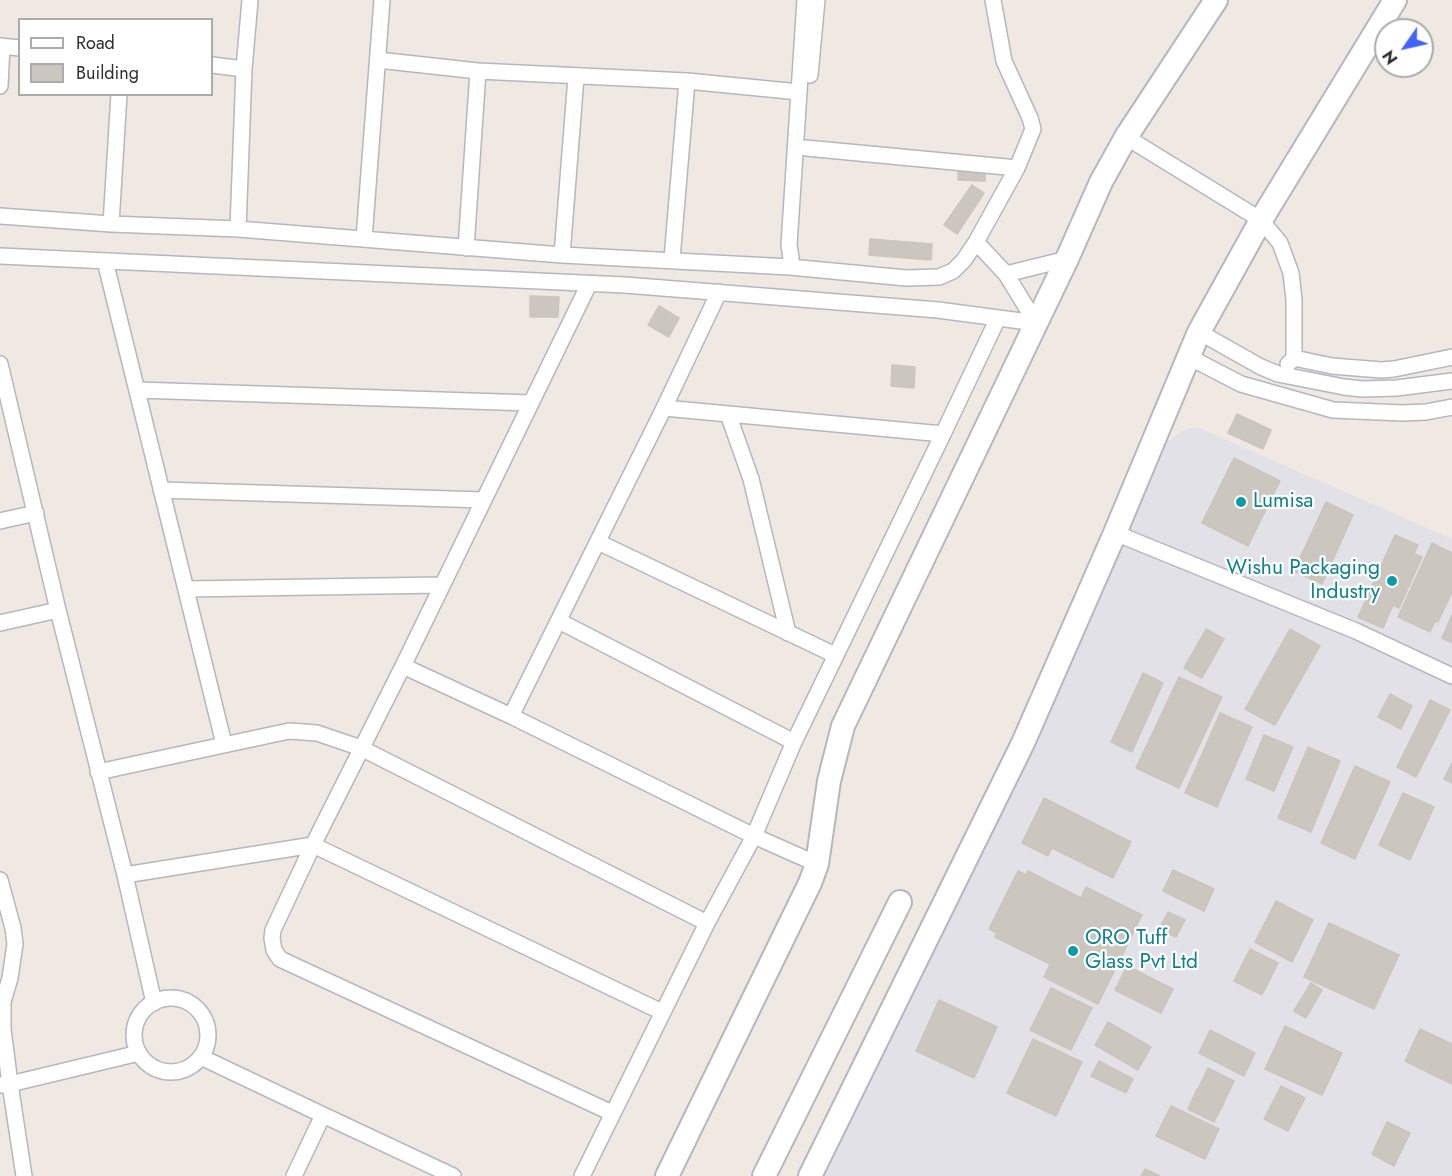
<!DOCTYPE html>
<html>
<head>
<meta charset="utf-8">
<style>
  body { margin:0 }
  #map { position:relative; width:1452px; height:1176px; overflow:hidden; background:#efe9e1; font-family:Jost,sans-serif }
  canvas { display:block }
  .legend { position:absolute; left:18px; top:18px; width:195px; height:78px; box-sizing:border-box; background:#fff; border:2px solid #ababab; margin:0; padding:8px 10px; list-style:none; font-size:18px; color:#2e2e2e }
  .legend li { display:flex; align-items:center; gap:12px; height:30px }
  .legend b { width:30px; border:2px solid #ababab }
  .north { position:absolute; left:1374px; top:18px; width:60px; height:60px; box-sizing:border-box; background:#fff; border:2px solid #ababab; border-radius:50%; rotate:236deg; font-size:16px; font-weight:700; line-height:24px; text-align:center; color:#2e2e2e }
  .north::after { content:''; display:block; margin:auto; width:21px; height:27px; background:#4264fb; clip-path:polygon(50% 0,100% 100%,50% 72%,0 100%) }
</style>
</head>
<body>
<div id="map">
<canvas width="1452" height="1176"></canvas>
<ul class="legend">
<li><b style="height:8px;background:#fff"></b>Road</li>
<li><b style="height:16px;background:#cbc7bf"></b>Building</li>
</ul>
<div class="north">N</div>
</div>
<script>
const g = document.querySelector('canvas').getContext('2d');
g.lineJoin = 'round';
function paint(path, color) {
  g.fillStyle = color;
  g.fill(path, 'evenodd');
}
function shape(rows) {
  const path = new Path2D();
  for (const r of rows) {
    if (r.length === 3) {
      path.moveTo(r[0] + r[2], r[1]);
      path.arc(r[0], r[1], r[2], 0, 2 * Math.PI);
      continue;
    }
    path.moveTo(r[0], r[1]);
    for (let i = 2; i < r.length; i += 2) path.lineTo(r[i], r[i + 1]);
  }
  return path;
}
function strokePath(path, color, width, dash) {
  g.strokeStyle = color;
  g.lineWidth = width;
  g.lineCap = dash ? 'butt' : 'round';
  g.setLineDash(dash || []);
  g.stroke(path);
}
function drawText(font, color, halo, rows, align = 'center') {
  g.font = font + ' Jost,sans-serif';
  g.lineWidth = 4.5;
  g.setLineDash([]);
  g.textBaseline = 'middle';
  g.strokeStyle = halo;
  g.fillStyle = color;
  for (const [text, x, y, turn = 0] of rows) {
    g.save();
    g.translate(x, y);
    g.rotate((+turn || 0) * Math.PI / 180);
    g.textAlign = isNaN(turn) ? turn : align;
    if (halo) g.strokeText(text, 0, 0);
    g.fillText(text, 0, 0);
    g.restore();
  }
}
paint(shape([
  [1197,427,1452,539,1452,1176,815,1176,1024,753,1140,505,1166,443,1183,430]
]), '#e3e1e8');
const building = shape([
  [958,167,985,169,985,181,958,180,958,167],
  [972,185,984,193,957,234,944,225,972,185],
  [870,239,932,244,931,260,869,255,870,239],
  [530,296,559,297,558,317,530,317,530,296],
  [659,306,679,318,669,337,648,325,659,306],
  [892,365,915,367,914,388,891,386,892,365],
  [1237,414,1271,430,1263,449,1228,433,1237,414],
  [1234,458,1280,481,1248,546,1202,523,1234,458],
  [1326,502,1353,515,1322,584,1294,571,1326,502],
  [1395,535,1418,545,1414,554,1422,557,1399,608,1393,605,1383,628,1358,617,1395,535],
  [1432,543,1452,553,1452,592,1438,622,1435,621,1430,632,1398,617,1432,543],
  [1452,615,1452,643,1442,638,1452,615],
  [1206,629,1224,639,1202,678,1184,668,1206,629],
  [1290,629,1320,646,1275,725,1245,709,1290,629],
  [1143,673,1163,683,1132,752,1111,742,1143,673],
  [1179,677,1222,697,1179,788,1136,768,1179,677],
  [1390,694,1412,706,1401,729,1378,717,1390,694],
  [1430,700,1450,710,1416,777,1397,767,1430,700],
  [1220,713,1252,727,1217,807,1185,793,1220,713],
  [1264,735,1293,747,1274,791,1246,779,1264,735],
  [1308,747,1340,761,1311,832,1278,818,1308,747],
  [1452,763,1452,783,1444,779,1452,763],
  [1355,766,1390,782,1355,859,1321,843,1355,766],
  [1403,793,1434,807,1410,860,1379,845,1403,793],
  [1044,798,1131,842,1113,878,1052,848,1048,856,1022,843,1044,798],
  [1173,870,1214,889,1204,911,1163,891,1173,870],
  [1018,871,1026,875,1028,871,1081,898,1086,887,1142,915,1098,1004,1044,977,1050,964,995,937,997,933,989,929,1018,871],
  [1276,901,1313,920,1292,962,1255,942,1276,901],
  [1168,912,1185,920,1176,937,1159,929,1168,912],
  [1329,923,1399,955,1374,1009,1304,977,1329,923],
  [1250,949,1278,963,1262,995,1234,981,1250,949],
  [1127,966,1173,989,1161,1013,1115,990,1127,966],
  [1311,983,1322,990,1306,1018,1294,1011,1311,983],
  [1051,988,1092,1008,1071,1050,1030,1030,1051,988],
  [939,1000,997,1027,974,1078,916,1051,939,1000],
  [1108,1022,1151,1047,1138,1070,1095,1045,1108,1022],
  [1285,1026,1342,1053,1322,1095,1265,1069,1285,1026],
  [1420,1029,1452,1044,1452,1084,1405,1061,1420,1029],
  [1210,1030,1255,1053,1244,1076,1199,1053,1210,1030],
  [1033,1039,1082,1062,1056,1116,1007,1093,1033,1039],
  [1099,1061,1133,1079,1126,1093,1091,1076,1099,1061],
  [1208,1068,1234,1081,1224,1102,1198,1089,1208,1068],
  [1281,1086,1305,1098,1288,1131,1264,1119,1281,1086],
  [1197,1089,1224,1103,1214,1122,1188,1109,1197,1089],
  [1171,1106,1219,1129,1205,1159,1156,1136,1171,1106],
  [1387,1122,1410,1133,1394,1166,1372,1154,1387,1122],
  [1145,1169,1160,1176,1141,1176,1145,1169]
]);
paint(building, '#cbc7bf');
strokePath(building, '#cbc5ba', 1.5);
const minor = shape([
  [0,46,20,48],
  [378,60,478,71,687,81,799,92],
  [212,65,244,69],
  [810,75,817,0],
  [0,86,2,46],
  [1126,137,1261,220,1280,243,1291,273,1294,300,1294,358],
  [806,148,1017,168],
  [0,216,111,224,238,229,562,255,790,267,906,278,939,277,953,271,964,260,976,242,1017,168,1033,129,1030,118,1004,61,993,0],
  [111,224,119,94],
  [238,229,244,69,250,0],
  [364,239,382,0],
  [976,242,1006,274,1036,323],
  [466,248,478,71],
  [562,255,576,77],
  [0,256,625,285,938,310,1036,323],
  [672,259,687,81],
  [105,261,224,744],
  [790,267,791,258,789,245,805,0],
  [1006,274,1067,259],
  [589,284,403,666,313,845,273,930,272,938,274,950,280,959,612,1113],
  [1199,332,1261,367,1278,374,1344,387,1362,389,1397,388,1452,381],
  [1187,356,1241,384,1333,410,1402,413,1426,412,1452,407],
  [0,364,58,610,125,875,154,1003],
  [1288,364,1294,358,1332,366,1381,370,1394,369,1452,357],
  [138,390,531,403],
  [728,414,751,479,788,633],
  [943,434,998,318],
  [161,490,484,500],
  [0,521,36,513],
  [1115,533,1356,631,1452,676],
  [598,542,835,655],
  [187,589,441,585],
  [559,621,794,742],
  [0,623,58,610],
  [403,666,511,716,754,836,817,864],
  [511,716,664,408,719,292],
  [98,772,289,731,317,733,361,748,707,923],
  [125,875,313,845,662,1012],
  [0,880,13,928,15,944,10,978,3,1002,3,1029,10,1084,139,1053],
  [171,1035,37],
  [201,1057,323,1115],
  [1,1085,10,1084,24,1176],
  [294,1176,323,1115,453,1176],
  [582,1176,707,923,754,836,794,742,943,434,664,408]
]);
const secondary = shape([
  [667,1176,810,883,817,864,829,781,843,726,1067,259,1101,182,1126,137,1216,0],
  [764,1176,900,902],
  [810,1176,1023,743,1115,533,1199,332,1261,220,1395,0]
]);
strokePath(minor, '#b4b7c1', 18);
strokePath(secondary, '#b4b7c1', 26);
strokePath(minor, '#fff', 15);
strokePath(secondary, '#fff', 22);
for (const [x, y, r, color] of [
  [1241,502,6,"#0f9aa8"],
  [1392,581,6,"#0f9aa8"],
  [1073,951,6,"#0f9aa8"]
]) {
  const dot = new Path2D();
  dot.arc(x, y, r, 0, 2 * Math.PI);
  g.fillStyle = color;
  g.fill(dot);
  strokePath(dot, '#fff', 2);
}
drawText('21px', '#0d838f', '#fff', [
  ["Lumisa",1253,502],
  ["Wishu Packaging",1380,569,"right"],
  ["Industry",1380,593,"right"],
  ["ORO Tuff",1085,939],
  ["Glass Pvt Ltd",1085,963]
], 'left');
</script>
</body>
</html>
